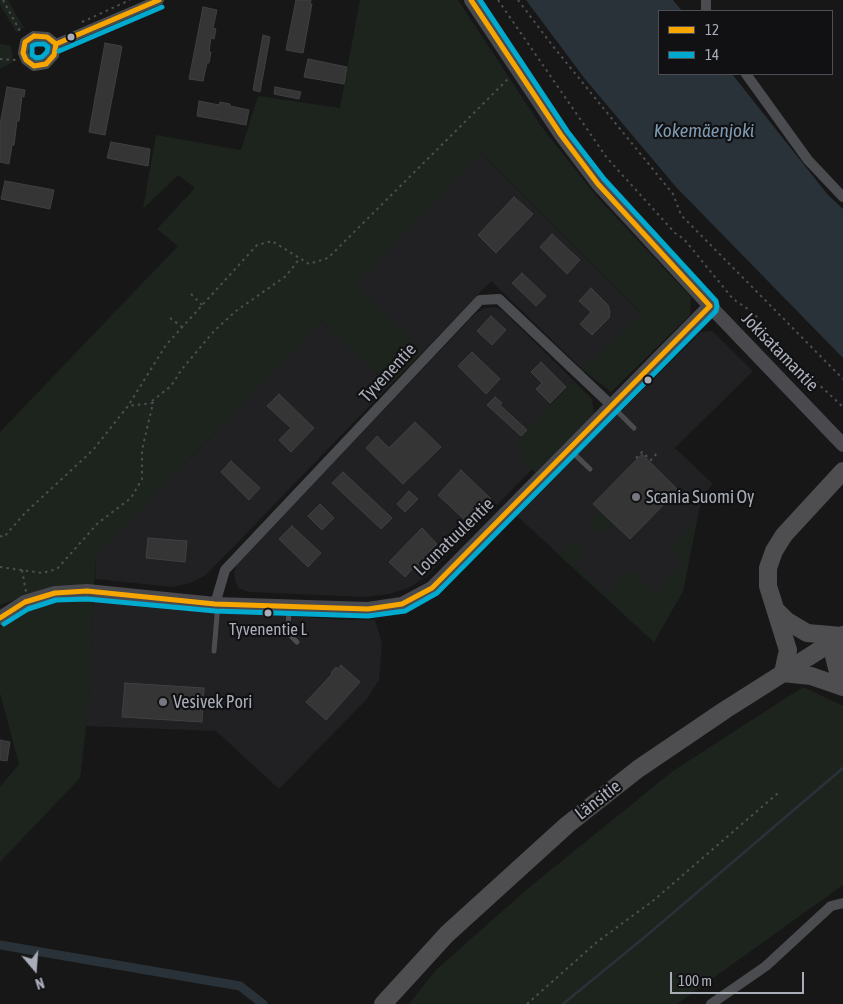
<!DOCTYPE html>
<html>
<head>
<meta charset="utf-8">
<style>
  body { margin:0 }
  #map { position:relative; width:843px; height:1004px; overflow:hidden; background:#171717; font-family:"Asap Condensed",sans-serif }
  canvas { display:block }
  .legend { position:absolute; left:658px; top:10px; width:175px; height:65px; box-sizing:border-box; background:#111113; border:1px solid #4d4f55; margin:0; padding:6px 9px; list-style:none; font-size:15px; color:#a8adb8 }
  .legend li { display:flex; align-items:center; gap:10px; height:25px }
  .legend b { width:25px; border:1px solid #4d4f55 }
  .north { position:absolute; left:10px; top:944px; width:50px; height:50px; -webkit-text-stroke:4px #111113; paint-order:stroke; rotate:162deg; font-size:14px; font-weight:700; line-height:20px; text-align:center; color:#a8adb8 }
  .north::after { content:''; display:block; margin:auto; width:18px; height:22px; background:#a8adb8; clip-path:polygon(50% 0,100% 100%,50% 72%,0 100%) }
  .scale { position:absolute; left:670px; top:972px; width:134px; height:22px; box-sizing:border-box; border:2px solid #a8adb8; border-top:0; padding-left:6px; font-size:15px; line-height:18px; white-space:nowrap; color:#a8adb8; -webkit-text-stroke:4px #111113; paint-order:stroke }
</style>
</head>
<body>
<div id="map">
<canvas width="843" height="1004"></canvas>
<ul class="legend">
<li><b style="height:6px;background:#f7a600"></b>12</li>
<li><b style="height:6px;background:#00a9ce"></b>14</li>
</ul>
<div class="north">N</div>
<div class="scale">100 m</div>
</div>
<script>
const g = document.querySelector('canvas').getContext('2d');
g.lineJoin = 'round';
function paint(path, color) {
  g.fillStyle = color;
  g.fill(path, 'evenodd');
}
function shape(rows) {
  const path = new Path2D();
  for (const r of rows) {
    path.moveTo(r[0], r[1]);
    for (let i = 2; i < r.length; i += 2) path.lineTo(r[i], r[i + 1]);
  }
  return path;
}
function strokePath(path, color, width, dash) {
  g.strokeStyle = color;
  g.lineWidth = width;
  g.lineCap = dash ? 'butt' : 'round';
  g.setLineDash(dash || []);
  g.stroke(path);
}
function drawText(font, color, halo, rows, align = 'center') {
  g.font = font + ' "Asap Condensed",sans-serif';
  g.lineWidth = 4.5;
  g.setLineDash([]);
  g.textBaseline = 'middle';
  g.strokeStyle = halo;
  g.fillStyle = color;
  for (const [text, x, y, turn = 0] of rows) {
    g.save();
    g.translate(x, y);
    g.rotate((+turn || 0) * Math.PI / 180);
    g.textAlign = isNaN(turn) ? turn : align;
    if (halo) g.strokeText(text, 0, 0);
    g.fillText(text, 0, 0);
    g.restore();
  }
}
paint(shape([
  [481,153,641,313,583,370,491,281,423,352,354,285],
  [494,307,502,310,574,381,520,437,542,459,427,576,408,588,389,594,366,597,248,592,238,588,235,580,234,571,238,562,476,313,485,308],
  [322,321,389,386,206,575,190,583,172,587,95,579,96,556],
  [712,331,753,371,675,448,713,484,702,496,683,591,654,642,516,515,701,332],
  [94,600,182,608,343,620,375,620,382,643,379,680,366,700,279,789,216,731,86,726]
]), '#212123');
paint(shape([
  [0,0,8,0,24,28,16,32,0,5],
  [360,0,458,0,541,126,597,197,691,297,690,315,611,392,583,370,641,313,481,153,355,285,423,352,389,386,322,321,96,556,94,585,54,586,0,605,0,432,178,246,157,229,195,188,178,175,143,209,156,135,241,150,258,96,340,108],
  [0,44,11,46,13,62,0,69],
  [574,381,592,399,594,413,535,473,524,461,525,450,516,441],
  [601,511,613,523,602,535,590,523],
  [697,520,683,591,654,642,560,556,575,540,586,549,573,563,607,593,631,571,654,593,685,562,671,547],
  [94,600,87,720,80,778,0,862,0,787,19,764,0,693,0,627,3,624,30,609,57,601],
  [803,687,843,706,843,885,677,1004,409,1004,437,969,526,890,673,771]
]), '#1d241e');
paint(shape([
  [526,0,673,0,682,11,659,11,659,74,732,74,828,195,843,209,843,358,676,187,585,79]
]), '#2a3239');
strokePath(shape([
  [563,1004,646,936,843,768]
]), '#2a3239', 2.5);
strokePath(shape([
  [0,945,240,986,263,1004]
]), '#2a3239', 9);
const building = shape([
  [296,0,311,0,310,4,312,4,303,53,286,50,296,0],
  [203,7,217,10,213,28,216,29,214,39,211,38,209,52,211,52,209,63,207,63,203,81,189,79,203,7],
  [263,35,270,37,260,92,253,90,263,35],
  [105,43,121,46,122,47,105,135,89,132,105,43],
  [308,59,347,67,344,84,304,77,308,59],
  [7,87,25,90,24,97,22,96,19,121,17,121,14,145,12,145,9,164,0,162,0,125,7,87],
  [275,87,301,92,299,99,274,94,275,87],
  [199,101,219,105,220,102,230,104,230,106,249,110,246,125,197,116,199,101],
  [111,142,150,149,148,166,107,158,111,142],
  [5,181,54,190,50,209,1,199,5,181],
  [514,197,533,214,496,253,478,235,514,197],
  [552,234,580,260,567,274,540,247,552,234],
  [522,273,546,296,536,306,512,283,522,273],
  [591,288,608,305,610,312,609,318,592,335,580,324,591,312,579,301,591,288],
  [491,316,506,330,492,345,477,331,491,316],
  [472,352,500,379,486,394,458,366,472,352],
  [541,362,566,387,550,403,536,389,542,383,531,372,541,362],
  [279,394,314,428,291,452,279,440,291,428,267,406,279,394],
  [495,397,502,403,500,405,527,430,521,436,487,405,495,397],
  [415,422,441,447,403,484,366,448,377,436,389,448,415,422],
  [642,454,678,490,630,539,593,504,642,454],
  [231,461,260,488,249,500,221,472,231,461],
  [461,470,491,499,468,523,438,495,461,470],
  [343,472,392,518,381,529,332,483,343,472],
  [409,491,418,499,405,512,397,504,409,491],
  [320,504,334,518,322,530,308,516,320,504],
  [292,526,321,553,308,567,279,539,292,526],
  [422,528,437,544,426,555,432,561,422,571,416,565,405,577,389,562,422,528],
  [148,538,187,541,185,562,146,558,148,538],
  [341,665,360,682,326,720,306,702,332,674,331,673,336,667,338,669,341,665],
  [125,683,204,688,202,722,122,717,125,683],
  [0,740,10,742,7,761,0,760,0,740]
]);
paint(building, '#353536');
strokePath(building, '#3f4043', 1);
strokePath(shape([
  [3,0,21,33],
  [498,0,607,158,675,233,684,239,733,299,751,311,762,322,768,337,843,407],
  [518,0,552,45,673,194,681,215,843,379],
  [82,22,130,0],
  [0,59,17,60],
  [191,294,202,305],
  [170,318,182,327],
  [152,401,171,386,182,369,215,330,236,311,286,276,300,258],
  [636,458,642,452,651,460,658,452],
  [0,536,4,537,25,513,93,450,128,406,166,345,257,245,272,241,309,264,328,258,510,77],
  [0,567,42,573,57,569,98,523,131,498,142,479,142,450,153,403,128,406],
  [22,570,26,592],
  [527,1004,597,942,654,900,778,793]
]), '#4d4e52', 2, [2.5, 4]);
strokePath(shape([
  [613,407,634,428],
  [569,449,590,469],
  [289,607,288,633,297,642],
  [214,651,218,604]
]), '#4b4c50', 5);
strokePath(shape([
  [706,0,706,11],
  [34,36,47,37,56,44,54,55,46,64,34,66,26,60,23,53,25,42,34,36],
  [56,44,159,0],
  [746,74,808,160,843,197],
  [215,604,225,570,480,300,499,299,611,405],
  [711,1004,766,966,831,906,843,903]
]), '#4b4c50', 10);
strokePath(shape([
  [471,0,561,135,598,184,710,306,843,445],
  [0,618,25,602,55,593,87,591,215,604,368,609,402,604,432,588,710,306]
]), '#4a4a4e', 14);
strokePath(shape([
  [776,610,787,621,807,633,842,636],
  [842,636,834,656,837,668,843,678],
  [783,673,788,650,768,586,768,568,774,551,784,535,843,471],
  [783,673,811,676,843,687],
  [383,1004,447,934,567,825,638,769,725,710,843,635]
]), '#4e4e51', 18);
strokePath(shape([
  [34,36,47,37,56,44,54,55,46,64,34,66,26,60,23,53,25,42,34,36],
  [56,44,159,0],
  [0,618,25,602,55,593,87,591,215,604,368,609,402,604,432,588,710,306,598,184,561,135,471,0]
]), '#f7a600', 5);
strokePath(shape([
  [36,44,44,44,48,47,47,52,42,57,36,58,32,55,32,46,36,44],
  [59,51,162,7],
  [4,624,28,609,56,600,87,599,215,611,368,616,405,611,437,593,716,311,717,306,716,301,604,179,567,131,480,0]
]), '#00a9ce', 5);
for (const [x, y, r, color] of [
  [71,37,4.5,"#a8adb8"],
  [648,380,4.5,"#a8adb8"],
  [636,497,5,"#757880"],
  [268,613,4.5,"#a8adb8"],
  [163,702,5,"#757880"]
]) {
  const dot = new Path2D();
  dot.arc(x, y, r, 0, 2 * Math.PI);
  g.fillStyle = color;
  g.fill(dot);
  strokePath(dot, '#111113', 2);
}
drawText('17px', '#a8adb8', '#111113', [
  ["Tyvenentie L",268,630]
]);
drawText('18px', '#a8adb8', '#111113', [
  ["Jokisatamantie",780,352,46],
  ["Tyvenentie",388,373,-47],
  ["Lounatuulentie",454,537,-44],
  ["Länsitie",598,800,-38]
]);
drawText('18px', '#a8adb8', '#111113', [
  ["Scania Suomi Oy",646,497],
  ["Vesivek Pori",173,702]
], 'left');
drawText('italic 19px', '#7f9bb3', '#111113', [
  ["Kokemäenjoki",704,131]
]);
</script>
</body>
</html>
